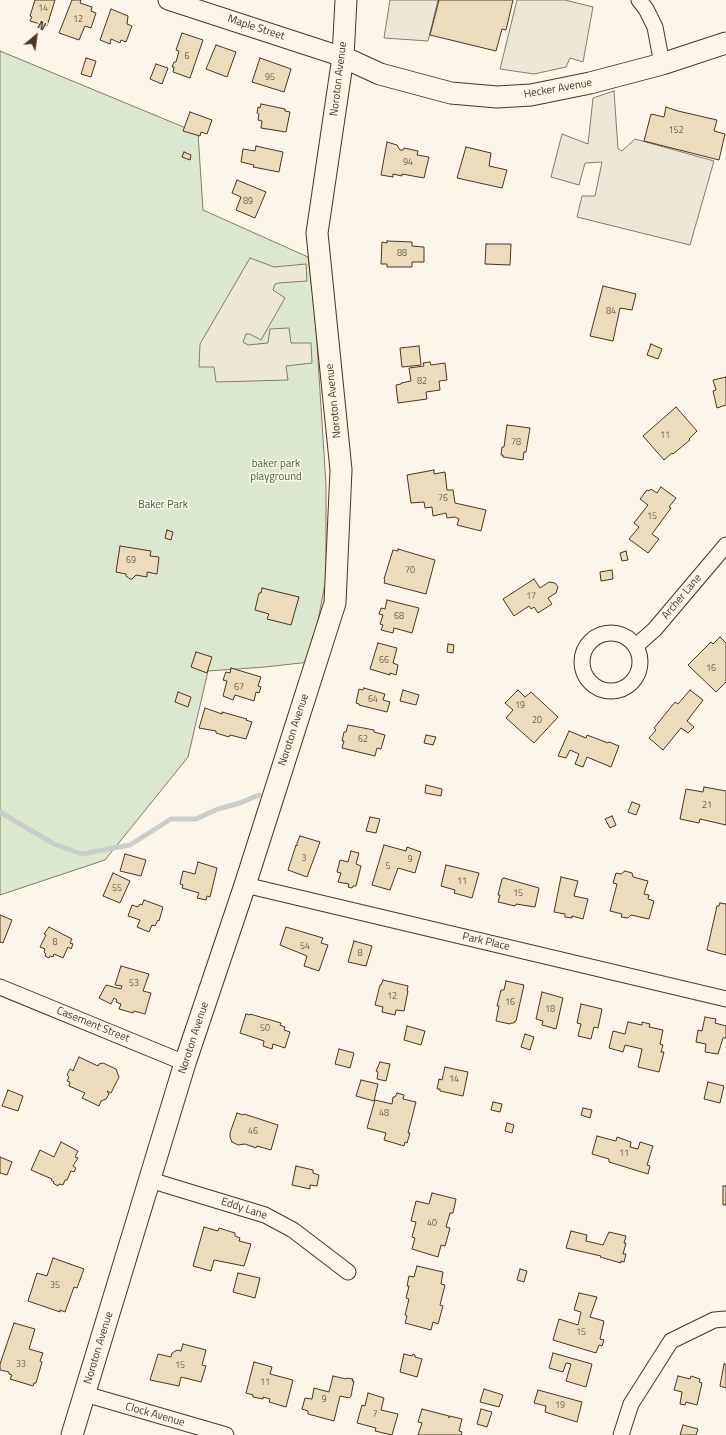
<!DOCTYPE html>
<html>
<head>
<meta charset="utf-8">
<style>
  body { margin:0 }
  #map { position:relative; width:726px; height:1435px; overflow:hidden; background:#fbf6e9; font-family:"Titillium Web",sans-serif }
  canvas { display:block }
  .north { position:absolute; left:16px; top:16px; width:40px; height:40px; -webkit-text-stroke:3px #fbf6e9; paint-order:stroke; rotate:29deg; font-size:11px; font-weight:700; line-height:16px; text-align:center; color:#4a3520 }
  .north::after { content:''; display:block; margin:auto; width:14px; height:18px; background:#4a3520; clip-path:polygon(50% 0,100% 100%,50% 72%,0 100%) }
</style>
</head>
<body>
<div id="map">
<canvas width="726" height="1435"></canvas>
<div class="north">N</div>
</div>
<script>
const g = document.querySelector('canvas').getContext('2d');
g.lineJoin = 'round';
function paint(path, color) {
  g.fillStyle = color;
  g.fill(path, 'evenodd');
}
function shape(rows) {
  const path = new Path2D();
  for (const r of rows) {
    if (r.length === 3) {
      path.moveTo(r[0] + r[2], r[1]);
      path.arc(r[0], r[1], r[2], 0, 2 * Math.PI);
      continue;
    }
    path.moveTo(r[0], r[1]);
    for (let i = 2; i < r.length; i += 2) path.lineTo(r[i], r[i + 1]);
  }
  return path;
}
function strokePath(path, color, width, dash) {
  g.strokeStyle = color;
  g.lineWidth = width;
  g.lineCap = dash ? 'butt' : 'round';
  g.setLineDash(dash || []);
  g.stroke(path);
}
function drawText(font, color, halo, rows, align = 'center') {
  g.font = font + ' "Titillium Web",sans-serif';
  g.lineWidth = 3;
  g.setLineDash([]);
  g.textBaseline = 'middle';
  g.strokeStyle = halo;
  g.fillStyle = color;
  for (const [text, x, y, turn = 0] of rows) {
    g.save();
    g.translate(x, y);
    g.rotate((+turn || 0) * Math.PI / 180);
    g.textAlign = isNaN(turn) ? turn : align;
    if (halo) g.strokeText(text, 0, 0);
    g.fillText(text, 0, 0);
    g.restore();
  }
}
const green = shape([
  [0,51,198,133,203,210,308,257,315,313,326,485,326,579,310,662,265,667,208,671,188,757,105,860,0,895,0,51]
]);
paint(green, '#dce7d0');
strokePath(green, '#887966', 1);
const parking = shape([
  [390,0,438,0,428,41,384,38,390,0],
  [517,0,565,0,593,7,583,62,570,58,566,67,534,74,500,69,517,0],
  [614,91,618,149,622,151,635,139,714,161,690,245,577,217,582,196,595,196,602,162,585,163,579,185,551,177,562,134,588,144,593,98,614,91],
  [250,258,274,267,306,264,307,281,279,283,275,284,273,290,285,298,261,340,250,334,246,334,243,342,248,345,268,343,270,329,289,328,291,343,311,343,312,363,286,366,288,380,216,382,214,367,199,367,200,344,250,258]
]);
paint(parking, '#ede7d9');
strokePath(parking, '#887966', 1);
strokePath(shape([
  [0,812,54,844,82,854,130,845,171,819,196,819,218,809,240,803,259,795]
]), '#c9cecd', 5);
const building = shape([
  [35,0,55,0,47,26,30,21,32,17,30,16,35,0],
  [72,0,81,0,80,3,92,7,91,11,96,13,91,28,85,26,79,40,59,33,72,0],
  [439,0,513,0,506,30,502,29,496,51,430,35,439,0],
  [111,9,128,16,127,24,132,26,126,42,121,40,120,43,111,39,110,44,100,40,111,9],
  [182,33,203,40,190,78,173,72,174,67,172,67,174,62,176,62,179,51,176,50,182,33],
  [216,45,236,52,227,77,206,69,216,45],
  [86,58,96,61,91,77,81,74,86,58],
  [260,58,291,69,284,92,252,82,260,58],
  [156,64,168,68,162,84,150,79,156,64],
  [261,104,285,109,285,111,290,112,286,132,261,128,262,121,258,120,259,114,257,113,258,107,260,108,261,104],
  [666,107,678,111,717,120,714,131,725,134,719,160,644,141,651,114,664,117,666,107],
  [190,112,212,120,207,134,201,132,200,136,183,131,190,112],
  [387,142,397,145,400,150,403,150,404,148,418,151,417,155,429,157,424,178,402,174,402,176,393,174,393,177,381,175,387,142],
  [256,146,283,152,279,172,253,167,254,165,241,162,243,149,255,151,256,146],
  [466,147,491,153,489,166,507,170,502,188,457,178,466,147],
  [184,152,191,155,190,160,182,157,184,152],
  [237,180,266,192,255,218,236,210,241,197,232,193,237,180],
  [387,241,412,242,412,246,424,247,424,262,412,262,412,267,387,267,387,264,381,264,382,242,387,243,387,241],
  [486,244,511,244,510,265,485,264,486,244],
  [603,286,636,294,632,310,620,308,613,341,590,336,603,286],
  [651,344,662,349,658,359,647,355,651,344],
  [419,346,421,365,402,367,400,348,419,346],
  [430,362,431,365,445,363,447,380,439,381,440,390,426,392,427,399,398,403,396,385,401,384,401,383,411,381,409,368,424,366,423,363,430,362],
  [726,377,726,405,717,408,713,391,716,390,713,380,726,377],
  [676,407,697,431,689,439,690,440,673,454,672,453,664,460,643,436,676,407],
  [507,425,530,428,526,452,524,452,523,460,503,457,503,455,501,455,502,447,504,447,507,425],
  [434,470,434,474,445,472,447,490,453,490,455,503,486,510,481,531,457,525,459,519,455,517,447,518,446,513,433,516,432,507,425,508,424,502,411,503,407,475,434,470],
  [661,487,676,498,669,507,671,508,652,534,659,539,648,553,629,539,639,527,634,523,648,505,640,499,647,490,649,491,651,489,657,493,661,487],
  [167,530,173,532,171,540,165,538,167,530],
  [120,546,151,551,150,556,159,557,157,574,147,572,147,577,136,575,132,579,130,579,126,576,126,574,116,572,120,546],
  [398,549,435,560,426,594,384,583,385,580,384,579,393,550,398,551,398,549],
  [626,551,628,560,622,561,620,553,626,551],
  [612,570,613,579,601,581,600,572,612,570],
  [534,579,540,588,549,582,555,583,558,587,556,593,548,598,552,604,538,613,534,607,531,609,529,606,514,616,503,599,534,579],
  [262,588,299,597,291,625,267,619,269,614,255,610,259,593,261,593,262,588],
  [387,600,419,608,412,633,394,628,393,633,381,630,383,625,380,624,383,615,379,614,381,608,385,609,387,600],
  [720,637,726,643,726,682,716,692,688,665,711,642,713,644,720,637],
  [378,643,397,648,393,663,398,665,396,675,390,673,390,675,370,669,378,643],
  [448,644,454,645,453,653,447,652,448,644],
  [196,652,212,657,207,673,191,667,196,652],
  [231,668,261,677,258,686,261,687,259,693,256,692,254,701,235,695,233,700,223,696,227,681,223,680,226,672,230,673,231,668],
  [364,688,385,694,383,700,390,702,387,712,359,705,359,704,356,703,359,689,363,690,364,688],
  [403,690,419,695,416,705,400,701,403,690],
  [518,690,525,697,531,692,558,717,534,743,506,718,513,710,505,703,518,690],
  [690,690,703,700,687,721,694,727,688,733,681,728,663,750,649,738,656,730,654,728,675,702,678,704,690,690],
  [178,692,191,697,188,707,175,702,178,692],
  [205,708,222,714,222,712,247,719,246,720,252,722,246,739,230,735,229,737,216,733,216,731,199,728,205,708],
  [348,725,374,730,374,732,385,735,381,749,377,748,375,756,342,748,344,741,342,741,344,732,346,732,348,725],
  [569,731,586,738,587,735,608,743,609,742,619,746,611,767,587,757,583,767,575,764,579,754,570,750,566,758,558,756,569,731],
  [426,735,436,737,433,745,424,743,426,735],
  [426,785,442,789,441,796,425,793,426,785],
  [704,787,726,791,726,825,700,819,699,823,680,819,686,789,703,792,704,787],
  [632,802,640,805,636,815,628,812,632,802],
  [612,816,616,825,610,828,605,819,612,816],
  [370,817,380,819,376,833,366,831,370,817],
  [300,836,320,842,307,877,288,870,296,845,297,846,297,843,300,836],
  [384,845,406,851,407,847,421,852,415,873,398,868,390,890,372,885,384,845],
  [351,851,359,853,356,864,361,866,356,886,353,886,352,888,348,887,349,884,338,882,341,873,337,872,340,860,348,862,351,851],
  [125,854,146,860,141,876,120,871,125,854],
  [198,862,217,868,210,897,207,896,206,900,197,898,199,893,182,888,183,885,180,884,183,871,195,874,198,862],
  [446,865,479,873,472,898,454,893,455,890,441,886,446,865],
  [625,871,632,873,633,877,648,881,644,894,649,895,648,899,654,901,649,919,631,915,628,918,621,917,622,914,610,911,617,884,613,883,616,873,621,874,625,871],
  [113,873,130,881,120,903,103,896,113,873],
  [561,877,578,881,574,896,588,899,583,919,572,916,572,918,565,917,565,914,554,912,561,877],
  [504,878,539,888,535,907,516,904,515,906,498,902,500,895,498,895,502,879,504,878],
  [144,900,163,907,159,921,158,920,155,926,152,925,149,932,137,927,140,920,128,916,132,905,138,907,140,904,142,905,144,900],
  [720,903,726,904,726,955,707,950,717,906,719,906,720,903],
  [0,915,12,920,3,943,0,942,0,915],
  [49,927,72,939,70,943,73,944,71,949,68,947,63,958,54,954,53,957,50,956,49,958,45,956,46,954,44,952,45,949,40,947,46,935,44,934,49,927],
  [286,927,323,938,321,943,328,945,319,971,304,966,307,956,280,945,286,927],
  [354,941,372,946,366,966,348,962,354,941],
  [121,966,149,974,143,991,151,993,145,1014,134,1011,133,1013,119,1009,121,1004,116,1002,117,1000,114,998,111,1004,99,998,106,985,121,989,122,986,115,985,121,966],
  [383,980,408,986,407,991,408,991,404,1011,396,1010,395,1015,382,1012,383,1007,375,1005,380,985,381,985,383,980],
  [506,981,524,985,516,1021,515,1021,514,1023,511,1023,510,1024,496,1021,499,1006,497,1006,501,990,504,990,506,981],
  [542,992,563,998,556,1029,542,1025,543,1021,536,1019,542,992],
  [581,1004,602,1009,598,1028,594,1027,591,1039,578,1036,581,1024,577,1023,581,1004],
  [246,1014,250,1015,250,1014,281,1023,280,1025,285,1027,284,1030,290,1032,285,1048,273,1044,272,1049,263,1046,264,1041,240,1033,246,1014],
  [705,1017,716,1019,715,1023,726,1026,726,1038,723,1038,718,1054,705,1052,706,1044,696,1042,698,1030,702,1031,705,1017],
  [628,1022,642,1025,642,1022,650,1024,649,1027,663,1030,660,1044,663,1045,661,1052,664,1052,659,1072,638,1067,642,1049,625,1045,623,1052,609,1048,613,1031,625,1034,628,1022],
  [407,1026,425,1031,421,1045,404,1040,407,1026],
  [525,1034,534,1037,530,1050,521,1047,525,1034],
  [339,1049,354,1053,350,1068,335,1064,339,1049],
  [79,1057,98,1066,99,1064,103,1063,116,1069,119,1077,111,1093,107,1091,109,1094,106,1099,101,1101,99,1106,82,1098,85,1093,69,1086,70,1082,67,1081,69,1077,67,1075,70,1069,73,1071,79,1057],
  [380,1062,390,1064,386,1081,377,1079,378,1072,376,1071,380,1062],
  [445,1067,468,1072,463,1096,440,1091,440,1089,437,1089,439,1079,442,1080,445,1067],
  [361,1080,378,1084,374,1101,356,1096,361,1080],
  [708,1082,724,1086,720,1103,704,1099,708,1082],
  [8,1090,23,1096,18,1111,2,1106,8,1090],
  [397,1093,404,1095,403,1099,416,1102,408,1133,410,1133,407,1143,405,1142,404,1146,384,1140,386,1133,367,1128,375,1100,392,1104,393,1097,395,1097,397,1093],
  [493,1102,502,1104,500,1112,491,1110,493,1102],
  [583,1108,592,1110,590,1118,581,1115,583,1108],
  [237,1113,243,1115,244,1114,278,1125,271,1150,257,1146,256,1148,245,1144,238,1145,232,1142,230,1137,230,1133,237,1113],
  [507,1123,514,1125,512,1133,505,1131,507,1123],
  [597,1136,616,1141,617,1137,631,1142,630,1147,638,1149,640,1142,653,1146,647,1165,650,1166,648,1174,609,1162,609,1159,592,1154,597,1136],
  [61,1142,78,1151,75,1157,78,1158,73,1166,76,1168,74,1172,71,1171,67,1180,65,1180,63,1185,59,1184,58,1186,53,1183,54,1182,51,1180,52,1179,31,1170,40,1150,54,1157,61,1142],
  [0,1157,12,1162,7,1175,0,1173,0,1157],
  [296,1166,313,1170,313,1173,319,1175,317,1186,310,1185,310,1189,292,1185,296,1166],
  [723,1186,726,1186,726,1205,723,1205,723,1186],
  [432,1193,456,1199,453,1213,450,1213,446,1227,450,1228,445,1246,441,1245,438,1257,412,1249,415,1238,412,1237,416,1222,411,1221,416,1201,429,1204,432,1193],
  [204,1227,218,1231,219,1228,235,1233,235,1236,240,1238,239,1241,251,1244,244,1266,214,1260,211,1271,193,1266,204,1227],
  [571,1231,587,1235,586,1241,603,1245,609,1232,626,1236,624,1243,626,1243,623,1254,626,1254,624,1262,621,1261,621,1263,600,1257,601,1256,566,1248,571,1231],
  [53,1258,84,1269,77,1288,74,1287,65,1312,60,1310,60,1312,28,1301,37,1273,47,1276,53,1258],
  [417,1266,443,1272,441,1284,445,1285,440,1305,443,1306,438,1324,433,1322,431,1330,405,1323,407,1316,405,1315,409,1299,406,1298,409,1286,407,1286,409,1276,414,1277,417,1266],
  [520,1269,527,1271,524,1282,517,1280,520,1269],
  [238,1273,260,1278,255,1298,233,1292,238,1273],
  [579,1293,597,1297,590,1317,604,1321,600,1339,604,1340,602,1346,599,1345,596,1353,553,1340,559,1319,578,1325,581,1312,574,1310,579,1293],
  [14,1323,35,1329,29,1349,43,1353,40,1361,42,1362,36,1383,34,1383,33,1386,10,1379,12,1375,9,1374,9,1372,0,1370,0,1364,14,1323],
  [183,1344,206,1350,202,1365,206,1366,201,1382,181,1377,179,1386,150,1380,158,1354,171,1357,172,1353,177,1350,181,1351,183,1344],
  [553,1353,592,1364,586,1387,566,1381,571,1364,566,1363,563,1372,549,1368,553,1353],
  [404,1354,412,1356,413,1354,415,1355,415,1357,422,1359,417,1377,400,1372,404,1354],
  [254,1362,272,1367,270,1374,293,1380,286,1407,269,1402,270,1399,263,1397,263,1399,253,1397,253,1395,246,1393,254,1362],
  [724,1364,726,1364,726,1388,720,1386,724,1364],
  [333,1376,346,1379,347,1378,353,1379,352,1381,354,1381,351,1396,349,1398,340,1396,334,1421,308,1414,308,1411,302,1409,305,1398,312,1399,314,1388,329,1392,333,1376],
  [678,1376,690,1379,691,1376,700,1379,699,1382,702,1383,697,1405,686,1402,685,1405,680,1404,682,1392,674,1390,678,1376],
  [484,1389,503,1395,499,1407,480,1402,484,1389],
  [538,1390,582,1402,577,1422,545,1412,546,1406,534,1403,538,1390],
  [368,1393,384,1398,381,1410,398,1414,392,1435,375,1431,376,1428,357,1423,362,1405,365,1406,368,1393],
  [422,1409,449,1416,449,1418,450,1416,462,1419,459,1431,462,1432,461,1435,418,1435,422,1423,418,1422,422,1409],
  [481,1409,492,1412,487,1427,477,1424,481,1409],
  [683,1425,698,1429,696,1435,680,1435,683,1425]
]);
paint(building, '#ecdcbc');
strokePath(building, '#4a3520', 1);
const minor = shape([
  [639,0,646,9,655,27,662,64],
  [611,662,29],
  [636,646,655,629,726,545],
  [245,885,726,999],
  [0,987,185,1063],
  [150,1180,265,1215,293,1230,348,1272],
  [85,1394,226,1435],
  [621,1435,631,1404,671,1341,714,1320,726,1319]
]);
const tertiary = shape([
  [168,0,343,57]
]);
const secondary = shape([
  [343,57,380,74,451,93,497,97,531,95,590,83,662,64,726,43],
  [72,1435,185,1063,245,885,335,603,341,470,317,233,343,57,346,0]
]);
strokePath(minor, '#4a3520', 17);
strokePath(tertiary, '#4a3520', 21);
strokePath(secondary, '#4a3520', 23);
strokePath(minor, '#fbf6e9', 15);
strokePath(tertiary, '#fbf6e9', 19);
strokePath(secondary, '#fbf6e9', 21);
drawText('9px', '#725f47', null, [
  ["14",43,9],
  ["12",78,20],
  ["6",187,57],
  ["95",270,78],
  ["152",676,131],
  ["94",408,163],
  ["89",248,202],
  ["88",402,254],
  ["84",611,312],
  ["82",422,382],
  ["11",665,436],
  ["78",516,443],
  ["76",443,499],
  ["15",652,517],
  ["69",131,561],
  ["70",410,571],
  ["17",531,597],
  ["68",399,617],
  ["66",384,661],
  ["16",711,669],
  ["67",239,688],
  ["64",373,700],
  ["19",520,706],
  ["20",537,721],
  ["62",363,740],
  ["21",707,806],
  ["3",304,859],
  ["9",410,860],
  ["5",388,867],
  ["11",462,882],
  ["55",117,889],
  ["15",518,894],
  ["8",55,943],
  ["54",305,947],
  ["8",360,954],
  ["53",134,984],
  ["12",392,997],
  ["16",510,1003],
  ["18",550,1010],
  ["50",265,1029],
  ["14",454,1080],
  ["48",384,1114],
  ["46",253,1132],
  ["11",624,1154],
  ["40",432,1224],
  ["35",55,1286],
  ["15",581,1333],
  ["33",21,1365],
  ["15",180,1366],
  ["11",265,1383],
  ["9",324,1400],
  ["19",560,1406],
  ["7",375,1415]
]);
drawText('11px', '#4a3520', '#fbf6e9', [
  ["Maple Street",256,28,18],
  ["Noroton Avenue",339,79,-83],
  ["Hecker Avenue",558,89,-10],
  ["Noroton Avenue",334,401,-96],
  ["Archer Lane",682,597,-50],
  ["Noroton Avenue",294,730,-72],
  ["Park Place",486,942,13],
  ["Casement Street",93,1025,22],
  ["Noroton Avenue",194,1038,-72],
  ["Eddy Lane",244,1209,18],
  ["Noroton Avenue",99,1348,-73],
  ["Clock Avenue",155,1415,16]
]);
drawText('11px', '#436837', '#fbf6e9', [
  ["baker park",276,464],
  ["playground",276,477],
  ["Baker Park",163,505]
]);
</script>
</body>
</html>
